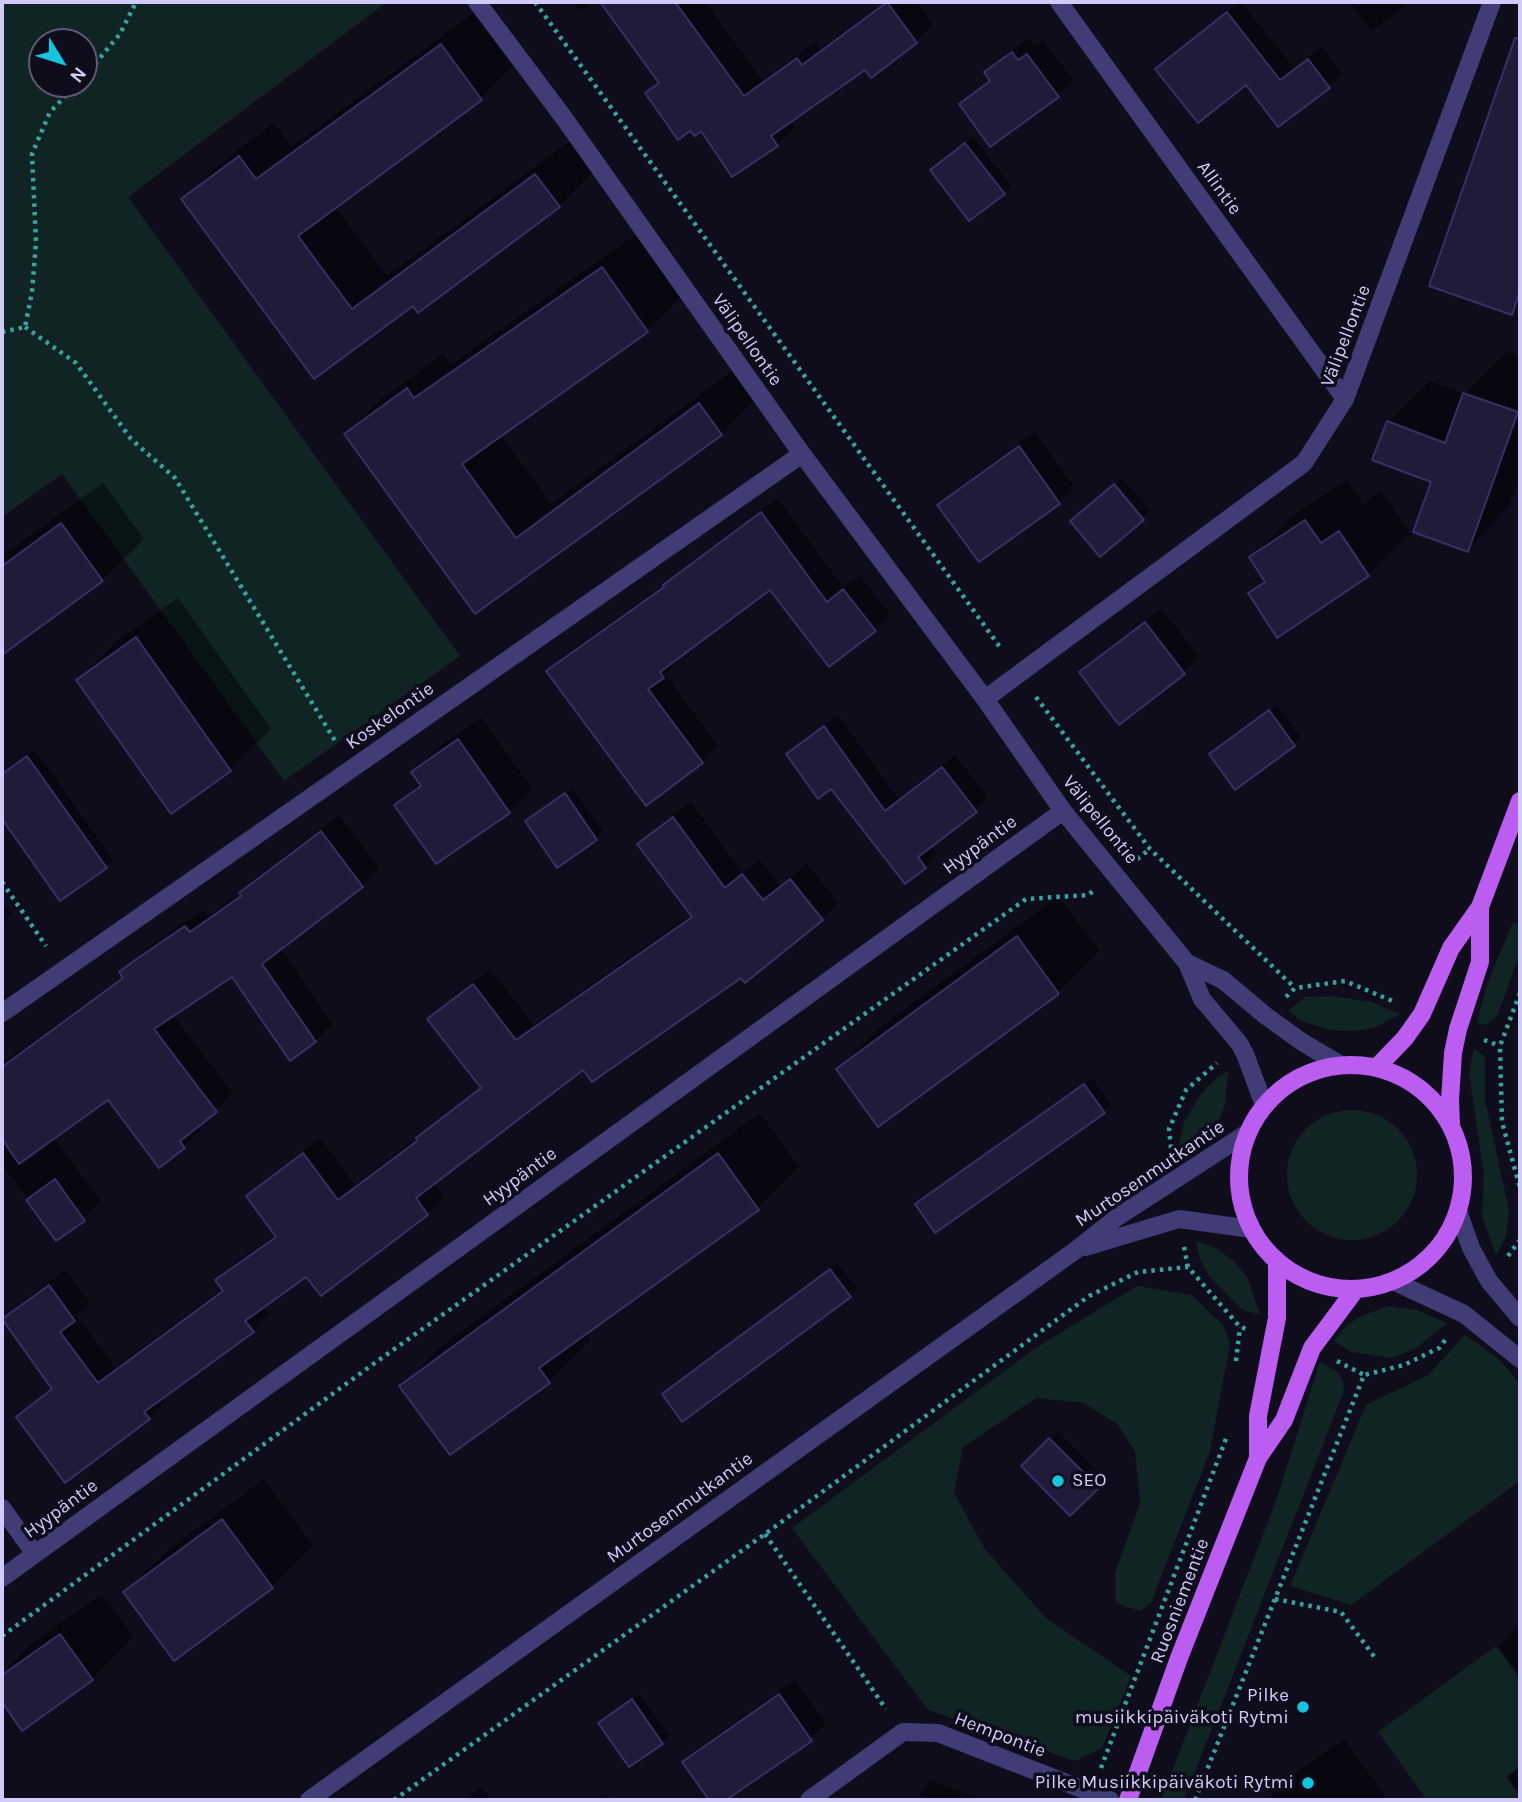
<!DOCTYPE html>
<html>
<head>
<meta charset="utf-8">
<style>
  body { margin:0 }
  #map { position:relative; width:1522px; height:1802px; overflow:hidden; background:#0f0d1b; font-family:Karla,sans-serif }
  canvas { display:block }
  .frame { position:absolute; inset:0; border:4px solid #d1cbfa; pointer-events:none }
  .north { position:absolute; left:28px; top:28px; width:70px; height:70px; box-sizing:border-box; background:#0f0d1b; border:2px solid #5d5974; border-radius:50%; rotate:128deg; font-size:19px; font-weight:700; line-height:28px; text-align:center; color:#d1cbfa }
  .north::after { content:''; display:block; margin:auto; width:24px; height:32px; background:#14c6dd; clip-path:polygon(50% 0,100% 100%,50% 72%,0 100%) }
</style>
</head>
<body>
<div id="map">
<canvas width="1522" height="1802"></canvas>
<div class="frame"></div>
<div class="north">N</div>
</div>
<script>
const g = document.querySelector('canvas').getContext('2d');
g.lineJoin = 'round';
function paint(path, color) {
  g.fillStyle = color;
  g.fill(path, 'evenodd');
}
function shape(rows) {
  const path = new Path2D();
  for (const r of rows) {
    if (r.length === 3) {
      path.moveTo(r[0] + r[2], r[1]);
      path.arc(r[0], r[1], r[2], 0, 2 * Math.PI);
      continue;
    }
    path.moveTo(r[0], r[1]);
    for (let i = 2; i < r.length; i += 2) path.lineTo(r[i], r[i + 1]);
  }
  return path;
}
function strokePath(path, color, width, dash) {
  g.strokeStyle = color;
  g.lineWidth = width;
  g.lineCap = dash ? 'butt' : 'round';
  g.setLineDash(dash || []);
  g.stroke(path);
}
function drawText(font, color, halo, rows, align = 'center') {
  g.font = font + ' Karla,sans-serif';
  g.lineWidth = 7;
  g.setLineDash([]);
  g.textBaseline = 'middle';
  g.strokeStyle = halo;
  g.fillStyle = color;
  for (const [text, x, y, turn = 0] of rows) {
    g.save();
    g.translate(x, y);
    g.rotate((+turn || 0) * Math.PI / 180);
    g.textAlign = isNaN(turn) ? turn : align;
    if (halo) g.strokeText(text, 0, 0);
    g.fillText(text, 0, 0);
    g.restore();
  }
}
paint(shape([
  [2,2,387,2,128,197,460,656,284,781,62,474,2,517],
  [84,42,84,84,42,84,42,42],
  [1513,922,1520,925,1520,953,1497,1016,1485,1025,1477,1023,1486,987],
  [1332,996,1372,1002,1400,1014,1374,1028,1355,1031,1332,1030,1303,1022,1288,1011,1305,997],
  [1474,1048,1483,1055,1485,1059,1485,1100,1509,1211,1506,1237,1496,1255,1482,1216,1484,1175,1469,1073],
  [1228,1071,1225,1105,1217,1126,1202,1148,1182,1161,1178,1150,1184,1122,1199,1097,1213,1081],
  [1352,1175,65],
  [1196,1241,1214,1247,1234,1261,1248,1279,1260,1315,1242,1309,1209,1276,1200,1259],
  [1137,1286,1192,1295,1223,1325,1230,1344,1210,1451,1151,1603,1140,1611,1116,1603,1115,1573,1140,1503,1135,1451,1117,1424,1084,1403,1036,1398,963,1447,954,1493,985,1549,1046,1618,1131,1676,1102,1748,1075,1761,928,1710,792,1528,1037,1347],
  [1388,1306,1417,1310,1447,1323,1415,1349,1391,1358,1351,1352,1334,1341,1345,1327,1359,1317],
  [1465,1335,1500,1360,1520,1384,1520,1481,1351,1605,1290,1586,1366,1405,1428,1375],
  [1320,1361,1336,1371,1342,1378,1344,1391,1184,1800,1161,1800,1277,1498],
  [1496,1646,1520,1679,1520,1767,1506,1777,1520,1796,1520,1800,1427,1800,1378,1732]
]), '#102424');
paint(shape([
  [573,2,594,2,580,11],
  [602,2,705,2,762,80,816,42,820,49,884,2,917,2,933,24,916,42,871,75,865,67,790,121,795,128,777,145,702,129,647,93,659,81],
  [1239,2,1241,2,1294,68,1322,47,1342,74,1329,87,1247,83,1158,69],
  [1350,2,1411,2,1371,31],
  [476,11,515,64,481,98,335,206,387,276,570,141,593,172,559,206,413,303,314,377,184,200,218,165,274,123,291,147],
  [1028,38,1034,46,1043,40,1073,80,1057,96,961,104,991,78,987,73,1002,57],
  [1520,67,1520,304,1511,313,1500,88],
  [973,137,1011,186,1003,193,940,163],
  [638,233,682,296,646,331,500,434,551,504,735,369,756,399,721,434,476,612,346,434,381,399,443,354,450,365],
  [1506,352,1520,357,1520,476,1508,508,1467,550,1434,481,1388,422,1430,381,1465,394],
  [1035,432,1074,487,1059,502,939,505,955,490],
  [1122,478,1150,511,1100,554,1080,514],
  [1347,480,1363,504,1381,491,1410,534,1368,575,1278,635,1250,593,1265,578,1251,558,1292,516],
  [103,483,144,539,102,580,2,653,2,556],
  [777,498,843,587,860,575,890,614,875,630,771,588,676,658,678,661,665,674,718,746,702,761,647,803,548,672,564,656,670,580,681,570],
  [178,598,271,729,230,770,78,680,119,639],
  [1161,608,1199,657,1184,672,1119,722,1081,672,1096,657],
  [1277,705,1301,737,1235,787,1219,747],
  [838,715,899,800,955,755,988,798,931,845,938,854,925,867,831,787,788,754,801,742],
  [481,717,532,789,509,811,437,862,397,805,420,782,413,772,436,749],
  [35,750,113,860,60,899,2,816,2,774],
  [573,788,603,832,558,865,527,821],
  [691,802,742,873,759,859,780,885,807,864,838,902,822,919,583,1067,433,1183,444,1197,427,1214,321,1293,307,1274,263,1306,269,1315,253,1331,162,1397,165,1402,149,1418,18,1417,53,1387,4,1320,20,1303,66,1270,90,1303,77,1316,115,1367,223,1288,217,1280,234,1264,276,1234,248,1197,265,1180,320,1138,355,1185,482,1086,430,1019,446,1003,490,969,534,1025,691,914,639,845,656,828],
  [339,815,379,869,362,886,280,948,332,1024,315,1041,233,975,173,1015,233,1094,198,1125,201,1130,184,1147,109,1097,53,1137,101,1202,83,1219,56,1239,2,1164,2,1064,124,976,121,972,154,943,203,910,208,916,242,892,258,876],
  [1059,896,1099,951,1058,993,838,1069,879,1028],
  [2,901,12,914,2,924],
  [1092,1078,1111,1105,1104,1112,924,1197],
  [760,1113,799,1167,758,1208,585,1333,590,1340,549,1382,402,1386,443,1345],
  [838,1263,857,1289,850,1296,664,1394],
  [1058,1432,1105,1480,1070,1514,1024,1466],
  [264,1479,313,1546,272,1587,125,1592,167,1551],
  [102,1594,133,1637,92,1679,23,1728,2,1699,2,1674,33,1643],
  [1520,1624,1520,1676,1498,1646],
  [795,1680,826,1724,810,1739,723,1800,711,1800,684,1762,700,1747],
  [640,1694,669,1735,662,1742,601,1723],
  [1344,1739,1388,1800,1267,1800,1290,1777],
  [1520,1766,1520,1794,1508,1778],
  [931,1780,979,1799,979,1800,919,1800,924,1787],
  [482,1787,491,1800,464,1800],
  [606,1794,611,1800,598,1800]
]), '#0007');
const building = shape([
  [600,2,675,2,744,96,797,58,802,65,887,2,917,43,871,78,865,70,771,136,778,146,732,177,701,131,695,136,690,131,678,140,645,93,659,83,600,2],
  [1227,12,1280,80,1308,59,1330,88,1278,127,1246,85,1198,123,1155,69,1227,12],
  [1515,38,1520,38,1520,291,1512,315,1429,286,1515,38],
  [441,44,482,100,298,236,352,309,535,174,560,207,418,313,413,306,314,379,181,199,239,156,256,179,441,44],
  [1012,52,1018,60,1027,54,1059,97,990,147,959,104,990,81,984,72,1012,52],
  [965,143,1005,194,969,221,930,170,965,143],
  [602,267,648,332,462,464,516,538,699,403,722,435,475,614,344,434,407,388,414,398,602,267],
  [1463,393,1518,412,1468,552,1413,532,1431,482,1372,460,1387,421,1445,443,1463,393],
  [1019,446,1060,504,979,562,937,505,1019,446],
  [1114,484,1144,520,1100,557,1070,521,1114,484],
  [761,512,827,602,843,589,876,631,829,667,770,590,660,672,664,678,648,689,703,763,646,806,546,671,664,587,663,585,761,512],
  [1305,520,1321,543,1339,531,1369,576,1277,638,1248,593,1265,582,1249,557,1305,520],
  [61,523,103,581,2,655,2,566,61,523],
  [1145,622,1185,674,1119,725,1079,672,1145,622],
  [136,637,231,771,171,814,76,680,136,637],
  [1269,710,1295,746,1235,790,1209,754,1269,710],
  [824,726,885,811,942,767,977,812,918,857,926,868,905,884,831,789,818,799,786,754,824,726],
  [458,739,510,813,436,864,394,805,421,786,411,772,458,739],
  [27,756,107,868,60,901,2,819,2,774,27,756],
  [565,793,597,840,557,868,525,821,565,793],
  [673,817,725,888,742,874,763,900,790,879,823,920,745,983,741,978,592,1082,583,1070,416,1198,428,1215,321,1296,306,1277,245,1321,254,1332,144,1412,150,1419,65,1483,16,1417,52,1389,2,1319,49,1285,75,1321,60,1332,98,1383,223,1291,215,1280,276,1237,246,1196,303,1153,338,1200,417,1141,416,1138,481,1088,427,1019,473,984,516,1040,692,917,637,844,673,817],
  [321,831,363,887,262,964,316,1042,290,1061,232,977,154,1029,217,1112,180,1141,185,1148,159,1168,108,1100,19,1164,2,1139,2,1067,123,978,119,972,135,960,185,926,190,932,241,896,239,893,321,831],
  [1017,936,1059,994,878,1127,836,1069,1017,936],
  [1084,1084,1105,1113,935,1233,915,1204,1084,1084],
  [718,1153,759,1210,539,1368,550,1383,450,1455,399,1386,718,1153],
  [55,1179,85,1221,56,1241,26,1200,55,1179],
  [830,1269,851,1297,682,1422,662,1394,830,1269],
  [1049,1438,1099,1488,1070,1516,1021,1466,1049,1438],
  [222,1519,273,1588,174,1661,123,1592,222,1519],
  [60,1634,93,1680,22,1731,2,1702,2,1675,60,1634],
  [779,1694,812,1741,726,1800,709,1800,682,1762,779,1694],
  [632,1699,663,1744,629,1767,598,1723,632,1699]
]);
paint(building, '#211b3a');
strokePath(building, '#3a2f64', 2);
strokePath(shape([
  [535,2,1002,650],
  [84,77,120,34,136,2],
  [25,327,76,363,131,439,175,478,337,744],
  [2,332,25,327,32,292,36,242,32,154,50,112,77,84],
  [1036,697,1150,849,1295,988],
  [1137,859,1150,849],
  [2,882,46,946],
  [1520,993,1500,1046,1502,1122,1520,1188],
  [1286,997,1295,988,1345,981,1395,1002],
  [1484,1040,1500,1046],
  [1171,1148,1169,1129,1186,1090,1217,1063],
  [1184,1247,1188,1267,1240,1327,1247,1329],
  [1508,1256,1520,1240],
  [1236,1361,1240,1327],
  [1337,1361,1364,1375],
  [765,1534,886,1709],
  [1275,1599,1341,1612,1376,1659],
  [2,1636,372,1365,1026,899,1088,895,1093,891],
  [1101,1768,1227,1436],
  [394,1800,765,1534,1089,1296,1138,1272,1188,1267],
  [1195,1800,1364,1375,1404,1365,1439,1348,1446,1339]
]), '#37a29e', 4.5, [3.5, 5]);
strokePath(shape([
  [477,2,564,118,802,454,985,699,1063,811,1187,963,1202,999,1239,1043,1245,1054,1264,1105],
  [1059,2,1345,399],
  [985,699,1304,463,1345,399,1492,2],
  [1187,963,1223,980,1266,1016,1302,1042,1341,1065],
  [2,1013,802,454],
  [1458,1211,1471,1248,1489,1281,1520,1318],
  [1086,1247,1179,1219,1251,1229],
  [1393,1281,1464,1314,1520,1359],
  [2,1508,35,1554],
  [2,1578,1063,811],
  [309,1800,1076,1250,1116,1218,1247,1133],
  [809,1800,903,1732,938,1733,1110,1800]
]), '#3f3c76', 18);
strokePath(shape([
  [1351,1177,112],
  [1377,1067,1405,1038,1422,1014,1451,948,1480,907,1520,801],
  [1451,1124,1450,1100,1453,1053,1458,1029,1480,962,1480,907],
  [1258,1458,1258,1416,1277,1318,1277,1261],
  [1128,1800,1179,1658,1258,1458,1284,1420,1312,1348,1356,1289]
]), '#bb5df0', 18);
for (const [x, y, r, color] of [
  [1058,1481,7,"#14c6dd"],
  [1303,1707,7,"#14c6dd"],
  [1308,1783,7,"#14c6dd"]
]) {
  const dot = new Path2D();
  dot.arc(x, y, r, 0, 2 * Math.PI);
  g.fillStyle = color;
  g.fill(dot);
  strokePath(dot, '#0f0d1b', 2.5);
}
drawText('19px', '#d1cbfa', '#0f0d1b', [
  ["Allintie",1219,188,54],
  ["Välipellontie",1346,336,-69],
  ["Välipellontie",747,340,55],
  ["Koskelontie",390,716,-35],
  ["Välipellontie",1100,820,51],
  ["Hyypäntie",980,845,-36],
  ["Murtosenmutkantie",1150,1174,-34],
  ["Hyypäntie",520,1177,-36],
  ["Murtosenmutkantie",680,1508,-36],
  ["Hyypäntie",61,1509,-36],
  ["Ruosniementie",1180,1601,-69],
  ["Hempontie",1000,1735,21]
]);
drawText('19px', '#d1cbfa', '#0f0d1b', [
  ["SEO",1072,1481,"left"],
  ["Pilke",1289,1696],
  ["musiikkipäiväkoti Rytmi",1289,1718],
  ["Pilke Musiikkipäiväkoti Rytmi",1294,1783]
], 'right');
</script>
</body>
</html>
